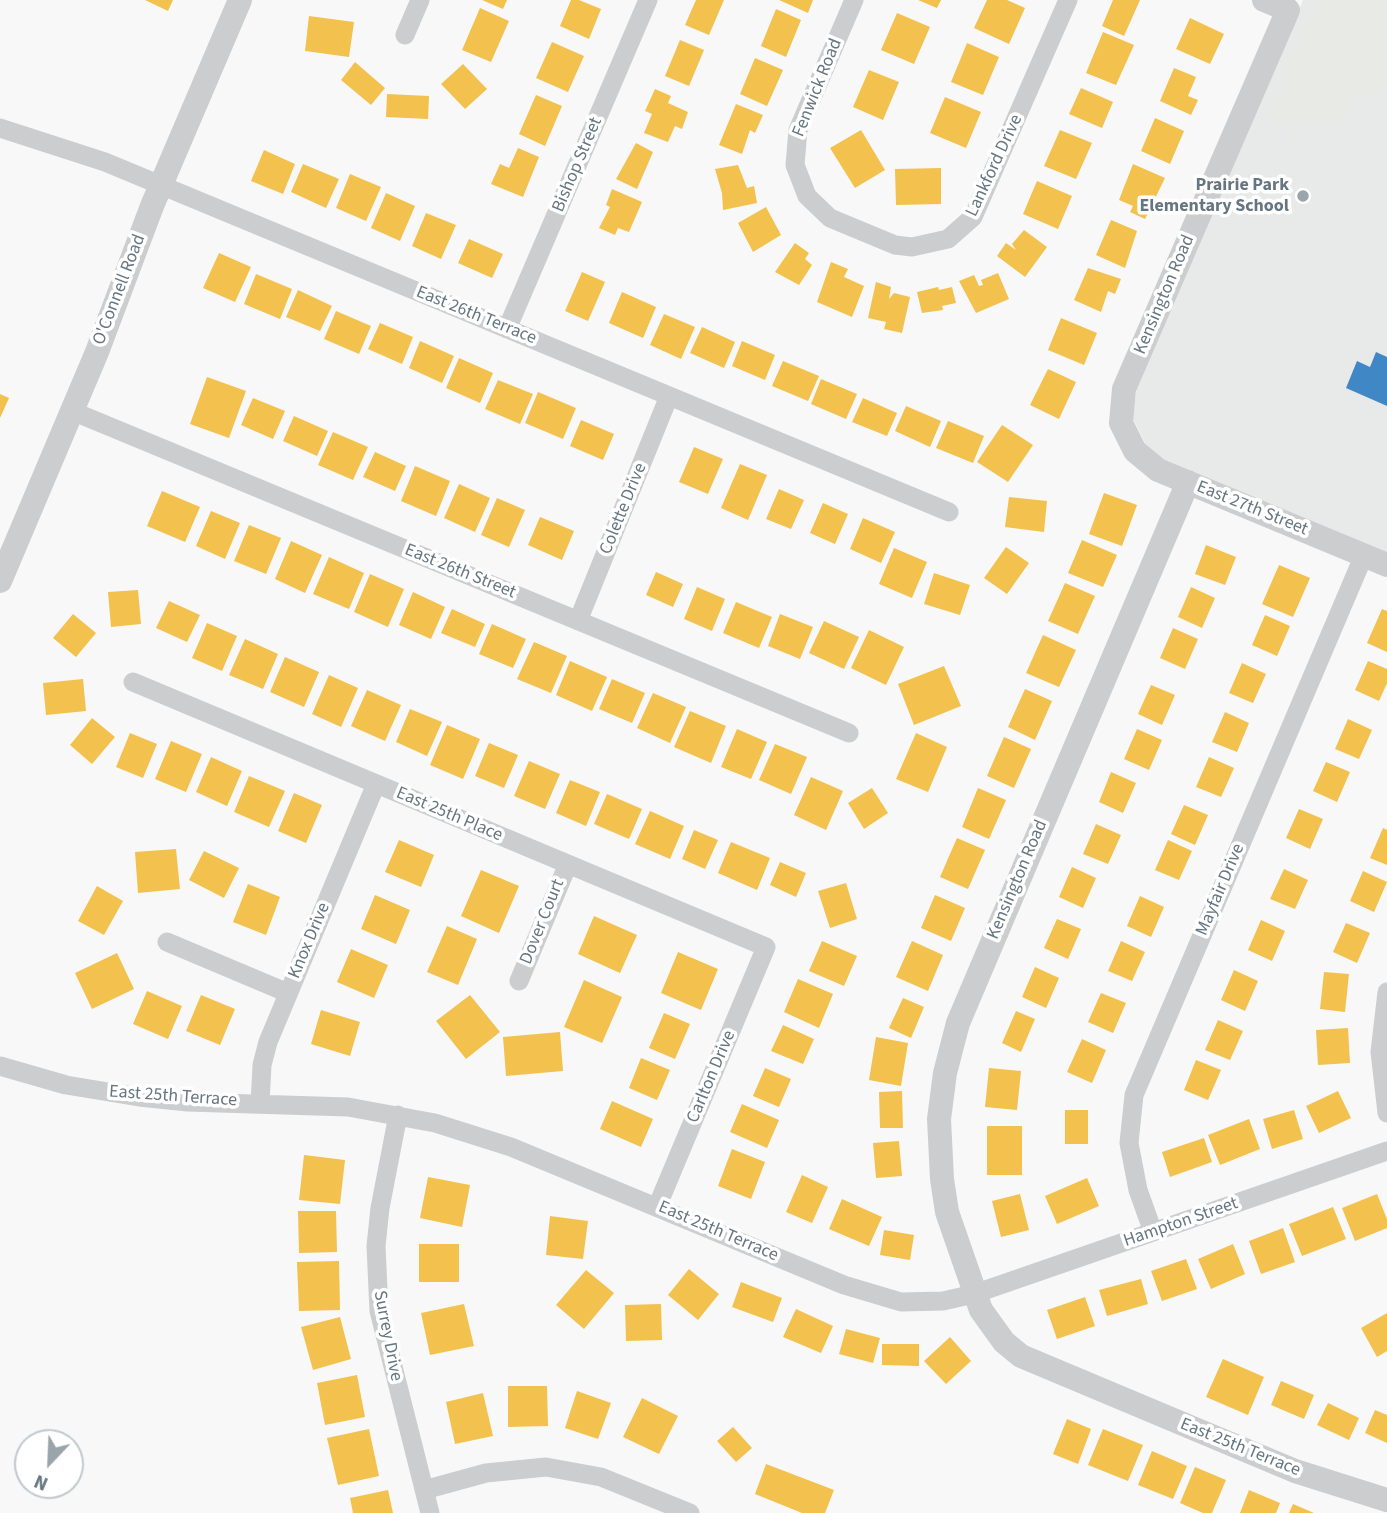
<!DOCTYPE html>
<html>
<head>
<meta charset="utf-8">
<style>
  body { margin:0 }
  #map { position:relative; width:1387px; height:1513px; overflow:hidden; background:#f8f8f8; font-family:"Source Sans 3",sans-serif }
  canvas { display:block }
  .north { position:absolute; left:14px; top:1429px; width:70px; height:70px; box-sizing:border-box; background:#fff; border:2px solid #c2c8cd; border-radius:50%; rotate:203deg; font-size:19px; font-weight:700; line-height:28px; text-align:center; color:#667681 }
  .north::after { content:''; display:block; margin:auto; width:24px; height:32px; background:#99a4ab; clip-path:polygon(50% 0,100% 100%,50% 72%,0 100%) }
</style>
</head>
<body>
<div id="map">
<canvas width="1387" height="1513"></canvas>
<div class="north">N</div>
</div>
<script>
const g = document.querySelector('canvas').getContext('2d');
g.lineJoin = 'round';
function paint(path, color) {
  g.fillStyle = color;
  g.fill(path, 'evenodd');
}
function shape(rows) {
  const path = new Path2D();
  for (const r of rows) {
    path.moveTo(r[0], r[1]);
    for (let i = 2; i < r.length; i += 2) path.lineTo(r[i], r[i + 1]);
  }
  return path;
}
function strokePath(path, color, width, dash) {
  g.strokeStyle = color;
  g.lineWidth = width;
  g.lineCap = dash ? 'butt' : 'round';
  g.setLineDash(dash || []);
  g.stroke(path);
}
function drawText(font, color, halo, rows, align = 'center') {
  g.font = font + ' "Source Sans 3",sans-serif';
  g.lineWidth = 7;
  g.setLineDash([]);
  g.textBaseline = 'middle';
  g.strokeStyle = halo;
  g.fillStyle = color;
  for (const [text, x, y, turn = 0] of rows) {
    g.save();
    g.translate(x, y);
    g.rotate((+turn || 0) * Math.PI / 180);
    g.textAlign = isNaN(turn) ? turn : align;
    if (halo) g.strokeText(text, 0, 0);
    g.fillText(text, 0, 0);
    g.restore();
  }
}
paint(shape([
  [1303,0,1387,0,1387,553,1164,461,1148,449,1133,419,1136,392]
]), '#e8eaea');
paint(shape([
  [1317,0,1387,0,1387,67,1376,92,1362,96,1339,123,1316,121,1296,133,1285,127,1274,116,1275,103]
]), '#e8eae6');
paint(shape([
  [145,0,173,0,168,11],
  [482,0,507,0,503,9],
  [571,0,579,0,601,9,589,39,560,26],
  [696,0,724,0,709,35,685,25],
  [779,0,813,0,808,13],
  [918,0,941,0,937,8],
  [987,0,1007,0,1025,8,1009,44,974,28],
  [1113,0,1140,0,1124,36,1102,26],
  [480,8,509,21,491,62,462,50],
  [776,9,801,20,786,57,761,46],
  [897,13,930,27,914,64,881,50],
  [309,16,354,22,349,57,305,51],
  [1190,18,1224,34,1210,64,1176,49],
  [1103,32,1134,45,1116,85,1086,73],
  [680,40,704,50,689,86,665,76],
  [552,42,584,56,568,92,536,78],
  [967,43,999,57,983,95,951,82],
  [755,58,783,70,767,106,740,94],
  [355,62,385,88,371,105,341,80],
  [463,64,487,89,465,109,441,84],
  [1174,68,1196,77,1188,96,1198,100,1191,115,1160,101],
  [869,70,899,82,883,120,853,107],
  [1081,88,1113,102,1102,128,1069,114],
  [655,89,671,96,668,103,688,112,682,129,675,126,668,142,644,133,652,114,645,111],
  [387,94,429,96,428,119,386,117],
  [536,95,562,106,545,146,519,134],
  [945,97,981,112,966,148,930,133],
  [736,104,763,115,755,133,750,130,742,154,719,145],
  [1155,118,1184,131,1170,164,1141,151],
  [861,130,885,170,855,188,830,148],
  [1060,130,1092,143,1076,179,1044,166],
  [636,143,653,152,637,189,616,179],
  [518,148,539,157,523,197,491,184,500,164,509,168],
  [264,150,295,164,283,194,251,181],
  [303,164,339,179,326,208,291,192],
  [1133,164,1165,178,1145,219,1130,212,1133,206,1119,200],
  [738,165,747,188,754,186,757,203,723,210,722,193,715,169],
  [941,168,941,204,896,205,895,169],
  [350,174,381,187,366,221,336,208],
  [1037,181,1072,196,1058,229,1023,214],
  [612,189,642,202,629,232,618,228,615,235,599,228,610,207,606,205],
  [386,193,415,206,400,241,371,228],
  [766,207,781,235,753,252,738,223],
  [426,213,456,225,441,259,412,246],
  [1111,220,1137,231,1125,268,1096,255],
  [1024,230,1047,247,1025,277,997,256,1006,243,1016,250,1012,244],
  [469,239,503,254,492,278,458,263],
  [795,243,809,253,805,259,812,265,799,285,775,272],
  [219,253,251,267,235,302,203,288],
  [831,262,848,269,844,277,864,286,852,317,817,302],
  [1088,268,1121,279,1115,294,1108,291,1101,312,1074,300],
  [582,272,605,282,588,321,565,311],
  [998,273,1009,299,976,313,959,281,974,275,979,286,983,285,981,280],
  [256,274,292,289,280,319,244,304],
  [876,282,891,287,889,299,894,293,910,297,902,333,884,329,886,322,868,318],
  [938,287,939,290,952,287,956,303,942,306,943,310,922,313,917,292],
  [298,290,332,306,320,331,286,317],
  [622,292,656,307,643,338,609,323],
  [336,311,371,326,359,354,324,339],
  [664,314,695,327,681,359,650,345],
  [1061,318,1097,333,1084,365,1048,350],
  [380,323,413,337,402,364,368,349],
  [702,327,735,342,724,368,690,353],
  [420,341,454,356,442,383,409,368],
  [742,341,775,355,765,380,732,366],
  [459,358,493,373,480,403,446,388],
  [783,361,819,376,808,401,772,386],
  [1048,369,1076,382,1059,419,1030,405],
  [207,377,246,391,229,438,190,424],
  [821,379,857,394,846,419,811,404],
  [498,380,533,394,520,424,485,409],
  [538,392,576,408,563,439,525,423],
  [0,394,9,398,0,418],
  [253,398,285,411,273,439,241,425],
  [863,398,897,413,887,436,852,422],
  [906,406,941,421,930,447,895,431],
  [294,416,328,431,317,456,283,441],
  [581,420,614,434,603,460,570,446],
  [948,421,984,436,973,463,936,448],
  [1002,425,1033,445,1008,482,977,462],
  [333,432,368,447,353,480,318,465],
  [694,447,723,459,708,494,679,482],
  [375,452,406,466,395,491,363,477],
  [740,464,767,475,748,520,721,508],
  [415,466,450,481,436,516,401,501],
  [459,484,490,498,475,532,444,518],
  [779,489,804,500,791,529,766,519],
  [162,491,200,507,185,542,147,526],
  [1104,493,1137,505,1122,546,1089,534],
  [1009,497,1047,501,1044,532,1005,527],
  [497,498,525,510,509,547,481,535],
  [823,503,848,514,835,544,810,533],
  [211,511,240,523,225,559,196,546],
  [540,517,574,531,562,560,528,545],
  [863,518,895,532,881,563,850,549],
  [249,525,281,538,266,574,234,561],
  [1082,540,1117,555,1103,587,1068,573],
  [291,541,322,555,305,593,275,579],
  [1206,545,1236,557,1225,585,1195,574],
  [1006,547,1029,563,1007,594,984,578],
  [894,548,927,562,912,598,879,584],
  [329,557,364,573,349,609,313,594],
  [1279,565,1310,578,1293,617,1262,604],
  [656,572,683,584,673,607,646,595],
  [934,573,970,585,960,615,924,604],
  [370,574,404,589,388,627,354,612],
  [1065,583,1095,596,1078,634,1048,621],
  [697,587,725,599,712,631,684,619],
  [1191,587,1215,598,1202,628,1178,617],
  [138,590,141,624,111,627,108,592],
  [413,592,445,607,431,639,399,625],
  [169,601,200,615,187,642,156,628],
  [736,602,772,617,759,648,723,633],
  [452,609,485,624,475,647,441,633],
  [1382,609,1387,611,1387,652,1367,643],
  [73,614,96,633,76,657,53,638],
  [780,614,813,627,800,659,768,646],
  [1265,615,1290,626,1277,656,1252,645],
  [824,621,859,637,844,669,809,653],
  [207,623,237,636,222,671,192,658],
  [492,624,526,639,513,668,479,654],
  [1173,628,1198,639,1185,669,1160,658],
  [869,630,904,647,886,685,851,668],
  [1043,635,1076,650,1059,687,1026,673],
  [245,639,278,654,263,689,229,675],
  [534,642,567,656,551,693,517,679],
  [285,657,319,672,304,707,270,692],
  [570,661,607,677,592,711,556,695],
  [1368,661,1387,669,1387,683,1379,701,1355,690],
  [1242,663,1266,674,1253,703,1229,693],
  [944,666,961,706,914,725,898,684],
  [329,675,358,688,341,727,312,714],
  [83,679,86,711,46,715,43,683],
  [612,679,645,693,632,723,599,709],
  [1151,685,1175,695,1162,725,1138,714],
  [1025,689,1052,701,1035,740,1008,727],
  [367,690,401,705,385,741,351,726],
  [653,693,686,707,670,743,637,728],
  [410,709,442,722,427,756,396,742],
  [690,711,726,726,711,763,674,747],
  [1225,712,1249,723,1237,752,1212,742],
  [92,718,115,737,92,764,70,745],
  [1348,719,1372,730,1359,759,1335,749],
  [447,725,480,739,463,779,430,765],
  [737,729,767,742,751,779,721,767],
  [1137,729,1162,740,1149,770,1124,759],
  [130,733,157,744,143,778,116,767],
  [916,733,947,747,928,792,896,779],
  [1004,737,1031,749,1014,788,987,776],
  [171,741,202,754,186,792,155,779],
  [489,743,518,755,504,788,475,776],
  [775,744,807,757,791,794,759,780],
  [211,757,242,771,227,806,196,792],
  [1209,757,1234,768,1221,797,1196,787],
  [529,761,560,774,545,809,514,796],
  [1326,762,1350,772,1337,802,1313,791],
  [1111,772,1136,783,1123,813,1099,802],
  [249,776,285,791,269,827,234,812],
  [811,777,843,791,826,830,794,815],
  [570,780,600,792,586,826,556,813],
  [872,788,888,813,864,829,848,803],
  [978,788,1006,800,989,839,962,827],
  [294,793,322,805,306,843,278,831],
  [607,794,642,809,629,839,594,824],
  [1184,805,1208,815,1195,845,1171,834],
  [1299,809,1323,819,1310,849,1286,838],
  [650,811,684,826,670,859,635,844],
  [1096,824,1121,835,1108,864,1083,854],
  [1383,828,1387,830,1387,865,1370,858],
  [694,830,718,840,705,869,682,859],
  [957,838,985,850,968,889,940,877],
  [399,840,434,855,421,887,385,872],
  [1168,840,1192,851,1179,880,1155,870],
  [731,842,770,858,757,890,718,873],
  [176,849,180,889,138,893,135,852],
  [204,851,239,868,224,898,189,880],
  [780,862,806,873,796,897,770,885],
  [1072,867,1096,878,1083,908,1059,897],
  [1284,869,1308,880,1295,909,1270,899],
  [481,870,519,886,499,933,461,916],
  [1363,871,1387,882,1374,912,1350,901],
  [846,883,857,919,830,928,818,891],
  [248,884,280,897,266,935,233,922],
  [97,886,123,901,104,935,78,921],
  [375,895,410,910,396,944,361,929],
  [935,895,965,908,951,941,921,928],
  [1140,896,1164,907,1151,937,1127,926],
  [594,916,637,935,620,973,578,954],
  [1057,919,1081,929,1068,959,1044,948],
  [1261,920,1285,931,1272,961,1248,950],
  [1346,923,1370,933,1357,963,1333,952],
  [447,926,477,939,458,985,427,972],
  [822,941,857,956,844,986,809,971],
  [912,941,943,955,928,991,896,977],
  [1121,941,1145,952,1132,981,1108,971],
  [351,949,388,965,374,998,337,982],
  [678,952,718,969,701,1010,661,993],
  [117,953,134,989,92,1009,75,973],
  [1035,967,1059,978,1046,1008,1022,997],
  [1234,970,1258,981,1245,1011,1221,1000],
  [1324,972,1349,974,1345,1012,1320,1009],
  [798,979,833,994,819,1028,784,1012],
  [584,980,622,997,602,1043,564,1027],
  [147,991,182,1006,168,1039,133,1024],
  [1101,993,1126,1003,1113,1033,1088,1022],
  [201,995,235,1009,220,1045,186,1031],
  [470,995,500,1032,466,1059,436,1021],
  [903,998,924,1007,911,1038,889,1028],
  [321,1010,360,1022,350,1056,311,1044],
  [1016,1011,1035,1019,1021,1052,1002,1043],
  [664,1013,690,1024,675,1059,649,1048],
  [1218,1020,1243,1031,1230,1060,1205,1050],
  [783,1025,814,1039,803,1064,771,1051],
  [1348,1028,1350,1063,1318,1065,1316,1030],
  [560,1032,563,1071,506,1076,503,1037],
  [876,1037,908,1043,901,1086,869,1080],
  [1082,1039,1106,1050,1092,1083,1067,1072],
  [641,1058,670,1070,657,1100,629,1088],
  [1196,1060,1221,1070,1208,1100,1184,1090],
  [765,1068,791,1079,779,1107,753,1096],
  [989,1068,1021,1071,1017,1110,985,1107],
  [902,1091,903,1128,880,1128,879,1092],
  [1338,1091,1351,1118,1319,1133,1306,1106],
  [612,1101,653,1119,641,1147,600,1129],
  [742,1104,779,1120,767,1148,730,1132],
  [1065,1110,1088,1110,1088,1144,1065,1144],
  [1294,1110,1303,1139,1272,1149,1263,1119],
  [1249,1119,1260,1149,1220,1165,1208,1135],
  [987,1126,1022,1126,1022,1175,987,1175],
  [1204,1138,1212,1162,1170,1177,1162,1152],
  [899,1141,902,1176,876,1178,873,1143],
  [732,1149,765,1162,751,1199,718,1186],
  [304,1155,345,1160,340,1204,299,1200],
  [802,1175,828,1187,812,1223,786,1212],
  [428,1177,470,1185,462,1227,420,1218],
  [1087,1178,1099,1206,1057,1224,1045,1196],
  [1020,1194,1029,1230,1001,1237,992,1201],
  [1377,1194,1387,1219,1387,1228,1355,1241,1342,1208],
  [842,1199,882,1217,869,1246,829,1229],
  [1333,1207,1346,1239,1302,1256,1289,1224],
  [298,1211,336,1211,337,1252,299,1253],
  [550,1216,588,1221,583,1259,546,1255],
  [1283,1228,1295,1262,1261,1274,1249,1241],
  [884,1230,914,1235,910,1260,880,1255],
  [419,1244,459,1244,459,1282,419,1282],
  [1233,1244,1245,1274,1211,1289,1198,1259],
  [1186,1259,1197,1289,1162,1301,1151,1271],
  [339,1261,340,1310,299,1311,297,1262],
  [689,1269,719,1294,698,1320,668,1295],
  [586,1270,614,1293,584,1329,556,1305],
  [1141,1279,1148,1304,1107,1316,1099,1290],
  [741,1282,782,1298,773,1322,732,1307],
  [1085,1297,1095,1326,1057,1339,1047,1310],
  [464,1304,474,1346,430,1355,421,1313],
  [661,1304,662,1340,626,1341,625,1305],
  [796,1309,833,1326,821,1353,783,1337],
  [1387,1313,1387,1351,1377,1357,1361,1328],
  [340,1317,351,1359,313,1370,301,1327],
  [846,1329,880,1338,873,1363,839,1354],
  [950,1337,971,1361,946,1384,924,1361],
  [882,1344,919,1344,919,1366,882,1365],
  [1223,1359,1264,1377,1248,1415,1206,1397],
  [357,1375,365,1417,325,1425,317,1383],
  [1281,1381,1314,1395,1304,1419,1271,1405],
  [508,1386,547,1386,548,1426,508,1427],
  [577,1391,611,1403,598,1439,565,1428],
  [483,1393,493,1436,455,1444,446,1402],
  [642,1398,678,1416,659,1454,623,1437],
  [1328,1403,1359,1418,1349,1440,1317,1425],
  [1375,1410,1387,1415,1387,1443,1365,1433],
  [1067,1419,1091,1429,1078,1464,1053,1454],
  [733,1427,752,1448,736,1462,717,1441],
  [369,1429,379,1476,338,1485,327,1438],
  [1103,1429,1143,1445,1128,1481,1088,1465],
  [1152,1451,1187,1466,1173,1499,1138,1485],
  [766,1464,834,1490,825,1513,802,1513,755,1494],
  [1195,1467,1226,1480,1212,1513,1203,1513,1180,1503],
  [388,1490,393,1513,353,1513,350,1498],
  [1249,1490,1280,1503,1276,1513,1240,1513],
  [1293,1504,1314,1513,1289,1513]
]), '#f2c14e');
paint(shape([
  [1376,352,1387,357,1387,406,1346,388,1357,361,1370,367]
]), '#3f88c5');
strokePath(shape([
  [854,0,798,130,795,165,807,196,830,218,895,245,912,247,948,239,973,217,1068,0],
  [405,35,420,0],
  [0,128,105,162,949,512],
  [507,329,648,0],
  [72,411,849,733],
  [578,621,669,396],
  [133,682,766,947,657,1207],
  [167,942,288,993],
  [519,981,568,864],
  [1387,992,1380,1052,1387,1113],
  [0,1066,66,1085,139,1097,188,1102,348,1107,435,1123,511,1147,844,1285,901,1302,943,1301,974,1294,1387,1151],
  [260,1103,262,1065,268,1042,376,784],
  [398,1115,380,1208,376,1246,379,1311,430,1513],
  [1153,1232,1138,1190,1129,1143,1134,1095,1364,555],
  [424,1490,486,1473,546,1467,601,1477,690,1513]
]), '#cbcdce', 19);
strokePath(shape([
  [1264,0,1288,10,1124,389,1121,423,1135,451,1158,470,1387,565],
  [1188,482,958,1023,945,1073,939,1119,942,1179,947,1212,981,1310,1004,1342,1021,1356,1295,1471,1387,1500],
  [0,581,97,352,152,206,240,0]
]), '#cbcdce', 24);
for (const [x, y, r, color] of [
  [1303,196,7,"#99a4ab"]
]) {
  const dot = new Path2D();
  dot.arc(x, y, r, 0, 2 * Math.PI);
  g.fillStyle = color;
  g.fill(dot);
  strokePath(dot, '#fff', 2.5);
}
drawText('18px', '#667681', '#fff', [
  ["Fenwick Road",818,88,-68],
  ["Bishop Street",578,165,-67],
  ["Lankford Drive",995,166,-65],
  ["O'Connell Road",120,290,-69],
  ["Kensington Road",1165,295,-67],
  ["East 26th Terrace",476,316,22],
  ["Colette Drive",624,509,-68],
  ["East 27th Street",1252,509,22],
  ["East 26th Street",460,572,22],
  ["East 25th Place",449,815,23],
  ["Kensington Road",1018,880,-67],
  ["Mayfair Drive",1221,890,-67],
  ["Dover Court",543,922,-68],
  ["Knox Drive",310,941,-67],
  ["Carlton Drive",712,1077,-67],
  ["East 25th Terrace",173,1097,4],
  ["Hampton Street",1181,1223,-19],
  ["East 25th Terrace",718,1232,23],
  ["Surrey Drive",387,1336,79],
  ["East 25th Terrace",1240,1448,22]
]);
drawText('bold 18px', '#667681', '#fff', [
  ["Prairie Park",1289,186],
  ["Elementary School",1289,207]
], 'right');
</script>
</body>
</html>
